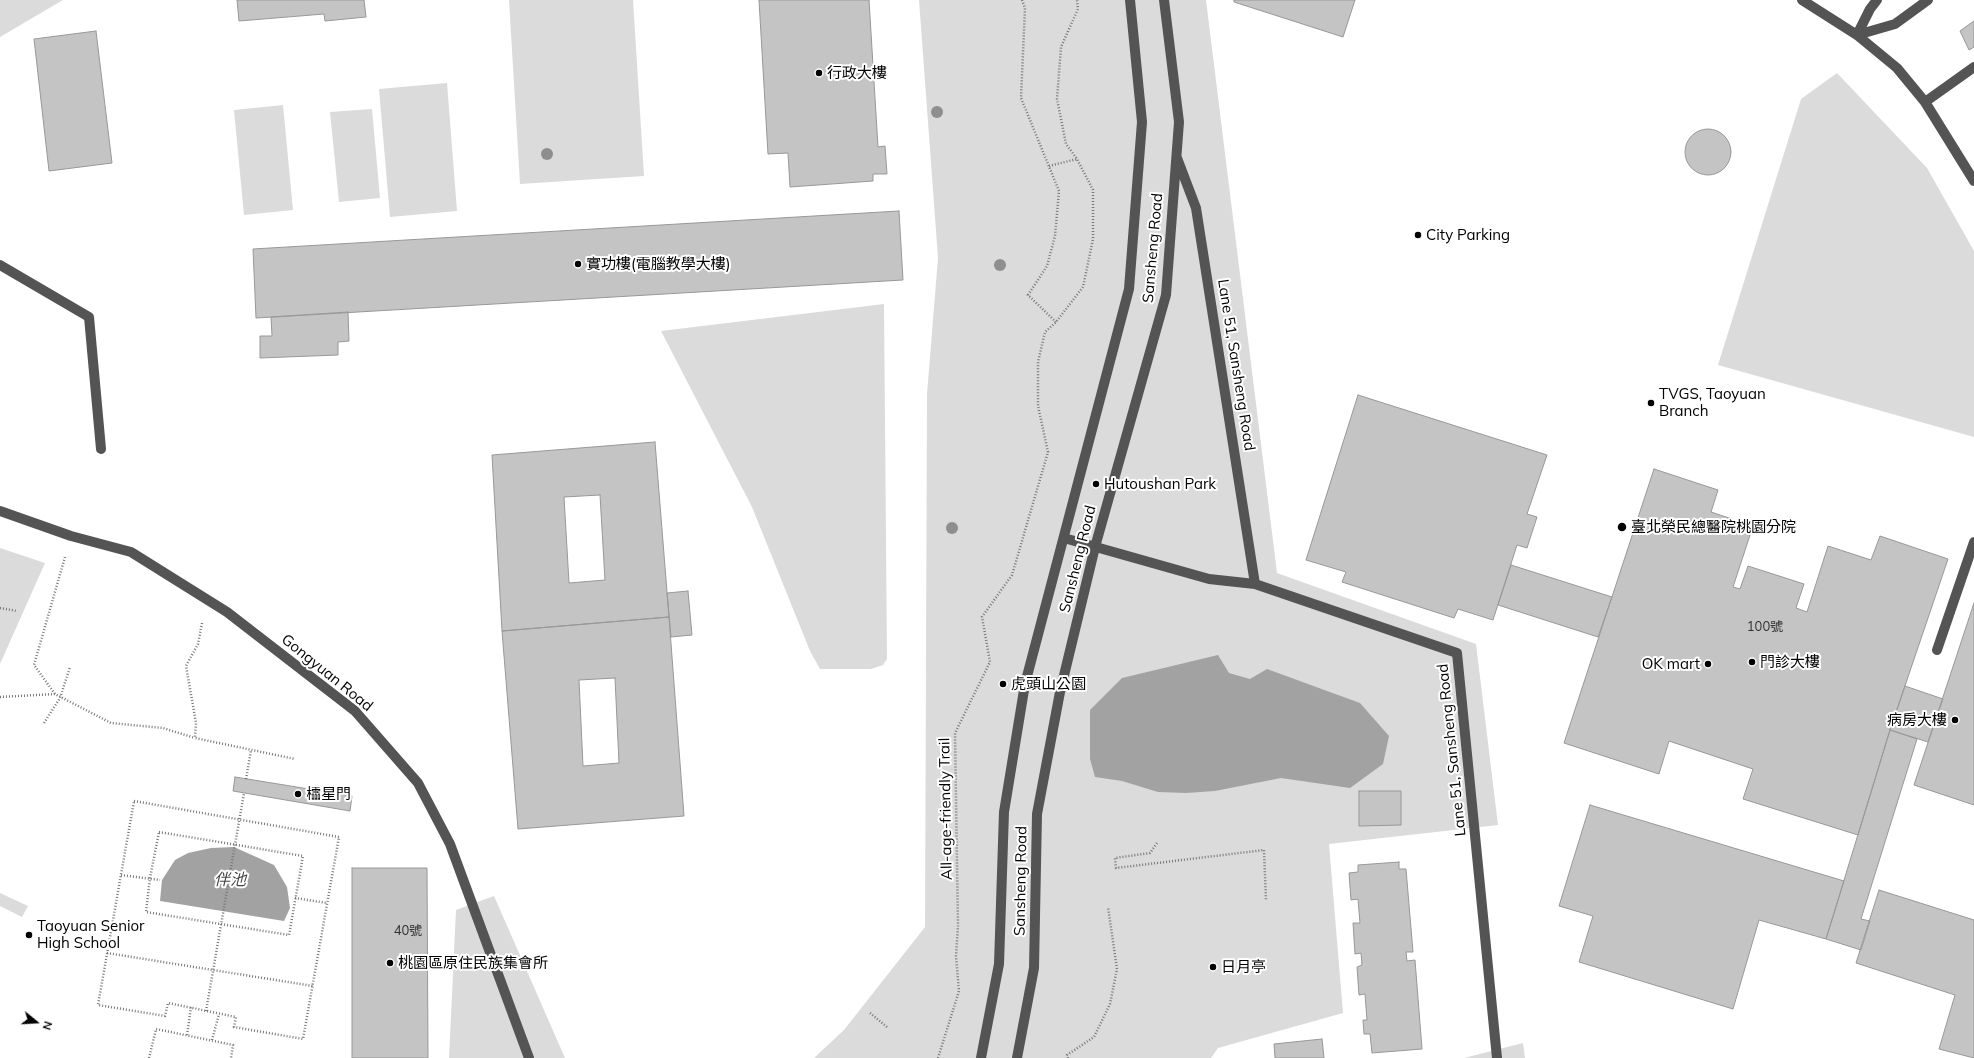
<!DOCTYPE html>
<html>
<head>
<meta charset="utf-8">
<style>
  body { margin:0 }
  #map { position:relative; width:1974px; height:1058px; overflow:hidden; background:#fff; font-family:Mulish,sans-serif }
  canvas { display:block }
  .north { position:absolute; left:16px; top:1002px; width:40px; height:40px; -webkit-text-stroke:3px #fff; paint-order:stroke; rotate:108deg; font-size:11px; font-weight:700; line-height:16px; text-align:center; color:#000 }
  .north::after { content:''; display:block; margin:auto; width:14px; height:18px; background:#000; clip-path:polygon(50% 0,100% 100%,50% 72%,0 100%) }
</style>
</head>
<body>
<div id="map">
<canvas width="1974" height="1058"></canvas>
<div class="north">N</div>
</div>
<script>
const g = document.querySelector('canvas').getContext('2d');
g.lineJoin = 'round';
function paint(path, color) {
  g.fillStyle = color;
  g.fill(path, 'evenodd');
}
function shape(rows) {
  const path = new Path2D();
  for (const r of rows) {
    if (r.length === 3) {
      path.moveTo(r[0] + r[2], r[1]);
      path.arc(r[0], r[1], r[2], 0, 2 * Math.PI);
      continue;
    }
    path.moveTo(r[0], r[1]);
    for (let i = 2; i < r.length; i += 2) path.lineTo(r[i], r[i + 1]);
  }
  return path;
}
function strokePath(path, color, width, dash) {
  g.strokeStyle = color;
  g.lineWidth = width;
  g.lineCap = dash ? 'butt' : 'round';
  g.setLineDash(dash || []);
  g.stroke(path);
}
function drawText(font, color, halo, rows, align = 'center') {
  g.font = font + ' Mulish,"Noto Sans TC",sans-serif';
  g.lineWidth = 4;
  g.setLineDash([]);
  g.textBaseline = 'middle';
  g.strokeStyle = halo;
  g.fillStyle = color;
  for (const [text, x, y, turn = 0] of rows) {
    g.save();
    g.translate(x, y);
    g.rotate((+turn || 0) * Math.PI / 180);
    g.textAlign = isNaN(turn) ? turn : align;
    if (halo) g.strokeText(text, 0, 0);
    g.fillText(text, 0, 0);
    g.restore();
  }
}
paint(shape([
  [0,0,63,0,0,37],
  [509,0,633,0,644,176,520,184],
  [919,0,1206,0,1277,573,1476,644,1498,825,1329,844,1343,1013,1218,1048,1211,1058,814,1058,844,1030,925,927,927,394,938,258],
  [1837,73,1927,168,1974,251,1974,437,1718,365,1801,99],
  [447,83,457,211,390,217,379,89],
  [283,105,293,210,244,215,234,110],
  [372,109,380,198,339,202,330,112],
  [884,304,887,659,883,665,871,669,820,669,810,651,752,507,661,331],
  [0,548,45,563,0,664],
  [0,893,28,906,22,917,0,906],
  [494,896,565,1058,449,1058,456,910],
  [1523,1043,1525,1058,1464,1058]
]), '#dbdbdb');
paint(shape([
  [1218,655,1229,673,1250,679,1267,669,1360,703,1389,736,1383,764,1350,788,1281,778,1215,791,1186,793,1158,792,1122,781,1095,777,1090,759,1090,710,1122,678],
  [234,847,274,865,287,887,290,908,284,921,160,901,162,880,175,860,188,853,211,848]
]), '#a2a2a2');
const building = shape([
  [237,0,364,0,366,17,325,21,324,14,239,21,237,0],
  [759,0,869,0,878,147,885,146,887,174,873,174,873,181,790,187,788,153,768,154,759,0],
  [1234,0,1355,0,1343,37,1234,2,1234,0],
  [1974,21,1974,47,1969,50,1960,31,1974,21],
  [96,31,112,163,49,171,34,39,96,31],
  [1708,152,23],
  [899,211,903,280,256,318,253,249,899,211],
  [348,312,349,341,338,342,338,355,260,358,260,336,272,336,271,317,348,312],
  [1358,395,1547,455,1527,514,1537,517,1527,548,1517,545,1493,620,1458,609,1454,618,1342,582,1346,572,1306,560,1358,395],
  [655,442,669,617,502,631,492,455,655,442],
  [600,495,605,580,569,583,564,497,600,495],
  [1654,469,1718,490,1711,512,1753,526,1733,587,1740,589,1748,566,1804,584,1796,608,1807,612,1828,546,1871,560,1880,536,1948,559,1890,730,1858,835,1743,799,1753,769,1669,741,1659,774,1564,743,1654,469],
  [1511,565,1612,597,1598,637,1498,605,1511,565],
  [688,591,692,635,671,637,667,593,688,591],
  [1974,603,1974,805,1914,785,1974,603],
  [669,617,684,816,518,829,502,631,669,617],
  [615,678,619,763,583,766,579,680,615,678],
  [1905,686,1943,699,1928,742,1890,730,1905,686],
  [1890,730,1917,739,1861,919,1870,921,1861,950,1826,939,1890,730],
  [235,777,352,796,350,811,233,791,235,777],
  [1359,791,1401,791,1401,825,1359,826,1359,791],
  [1590,805,1844,881,1826,939,1759,920,1733,1009,1579,962,1593,916,1559,906,1590,805],
  [1399,862,1399,869,1406,869,1413,952,1406,952,1407,961,1415,960,1422,1049,1372,1053,1370,1034,1364,1034,1363,1020,1367,1020,1365,994,1359,995,1357,967,1362,965,1361,953,1355,954,1353,923,1360,923,1358,899,1351,900,1349,873,1358,872,1358,865,1399,862],
  [352,868,427,868,428,1058,352,1058,352,868],
  [1879,890,1974,920,1974,1058,1939,1049,1955,995,1856,963,1879,890],
  [1322,1039,1324,1058,1275,1058,1274,1044,1322,1039]
]);
paint(building, '#c4c4c4');
strokePath(building, '#989898', 1);
strokePath(shape([
  [1022,0,1025,8,1021,98,1059,191,1055,236,1047,266,1028,295,1056,322],
  [1049,166,1077,159],
  [65,557,34,665,55,694,111,723,163,728,195,738],
  [0,608,17,611],
  [202,623,198,644,186,666,196,723,195,738,295,759],
  [0,697,55,694],
  [44,723,60,698,70,667],
  [246,779,251,750],
  [134,801,339,837,303,1039,234,1027,236,1017,168,1003,165,1016,98,1005,134,801],
  [159,832,303,856,289,935,146,912,150,878,159,832],
  [1157,843,1150,853,1115,858,1116,868,1264,850,1266,901],
  [121,875,160,880],
  [295,898,327,903],
  [107,953,313,986],
  [206,1011,244,793],
  [870,1013,887,1027],
  [187,1035,191,1007],
  [212,1040,219,1014],
  [149,1058,156,1029,233,1045,231,1058],
  [938,1058,959,991,956,956,958,926,955,733,990,662,982,617,1012,575,1048,452,1038,406,1038,362,1045,332,1056,322,1083,287,1093,239,1093,190,1077,159,1066,144,1057,99,1061,47,1078,9,1077,0],
  [1068,1058,1067,1055,1094,1037,1110,1004,1117,969,1108,907]
]), '#767676', 2.5, [1, 2]);
strokePath(shape([
  [1802,0,1857,35,1897,68,1925,102,1974,181],
  [1857,35,1895,24,1928,0],
  [1857,35,1870,9,1877,0],
  [1925,102,1974,67],
  [1177,158,1196,208,1255,584],
  [0,265,89,317,101,449],
  [0,511,71,536,131,552,227,612,355,711,418,783,450,844,529,1058],
  [1064,538,1209,579,1255,584,1457,653,1497,1058],
  [1937,650,1974,542],
  [981,1058,999,964,1004,812,1025,684,1129,289,1142,122,1130,0],
  [1017,1058,1034,968,1037,814,1060,692,1095,547,1166,295,1179,122,1164,0]
]), '#545454', 10);
g.fillStyle = '#8e8e8e';
for (const [x, y] of [
  [937,112],
  [547,154],
  [1000,265],
  [952,528]
]) {
  g.beginPath();
  g.arc(x, y, 6, 0, 2 * Math.PI);
  g.fill();
}
for (const [x, y, r, color] of [
  [819,73,4,"#000"],
  [1418,235,4,"#000"],
  [578,264,4,"#000"],
  [1651,403,4,"#000"],
  [1096,484,4,"#000"],
  [1622,527,5,"#000"],
  [1752,662,4,"#000"],
  [1708,664,4,"#000"],
  [1003,684,4,"#000"],
  [1955,720,4,"#000"],
  [298,794,4,"#000"],
  [29,935,4,"#000"],
  [390,963,4,"#000"],
  [1213,967,4,"#000"]
]) {
  const dot = new Path2D();
  dot.arc(x, y, r, 0, 2 * Math.PI);
  g.fillStyle = color;
  g.fill(dot);
  strokePath(dot, '#fff', 1.5);
}
drawText('13px', '#313131', null, [
  ["100號",1765,627],
  ["40號",408,931]
]);
drawText('15px', '#000', '#fff', [
  ["行政大樓",827,73],
  ["City Parking",1426,235],
  ["實功樓(電腦教學大樓)",586,264],
  ["TVGS, Taoyuan",1659,394],
  ["Branch",1659,411],
  ["Hutoushan Park",1104,484],
  ["臺北榮民總醫院桃園分院",1631,527],
  ["門診大樓",1760,662],
  ["OK mart",1700,664,"right"],
  ["虎頭山公園",1011,684],
  ["病房大樓",1947,720,"right"],
  ["櫺星門",306,794],
  ["Taoyuan Senior",37,926],
  ["High School",37,943],
  ["桃園區原住民族集會所",398,963],
  ["日月亭",1221,967]
], 'left');
drawText('15px', '#000', '#fff', [
  ["Sansheng Road",1153,248,-85],
  ["Lane 51, Sansheng Road",1236,365,81],
  ["Sansheng Road",1078,559,-76],
  ["Gongyuan Road",327,673,39],
  ["Lane 51, Sansheng Road",1452,750,-96],
  ["All-age-friendly Trail",946,809,-91],
  ["Sansheng Road",1021,881,-89]
]);
drawText('italic 16px', '#434343', '#fff', [
  ["伴池",230,880]
]);
</script>
</body>
</html>
